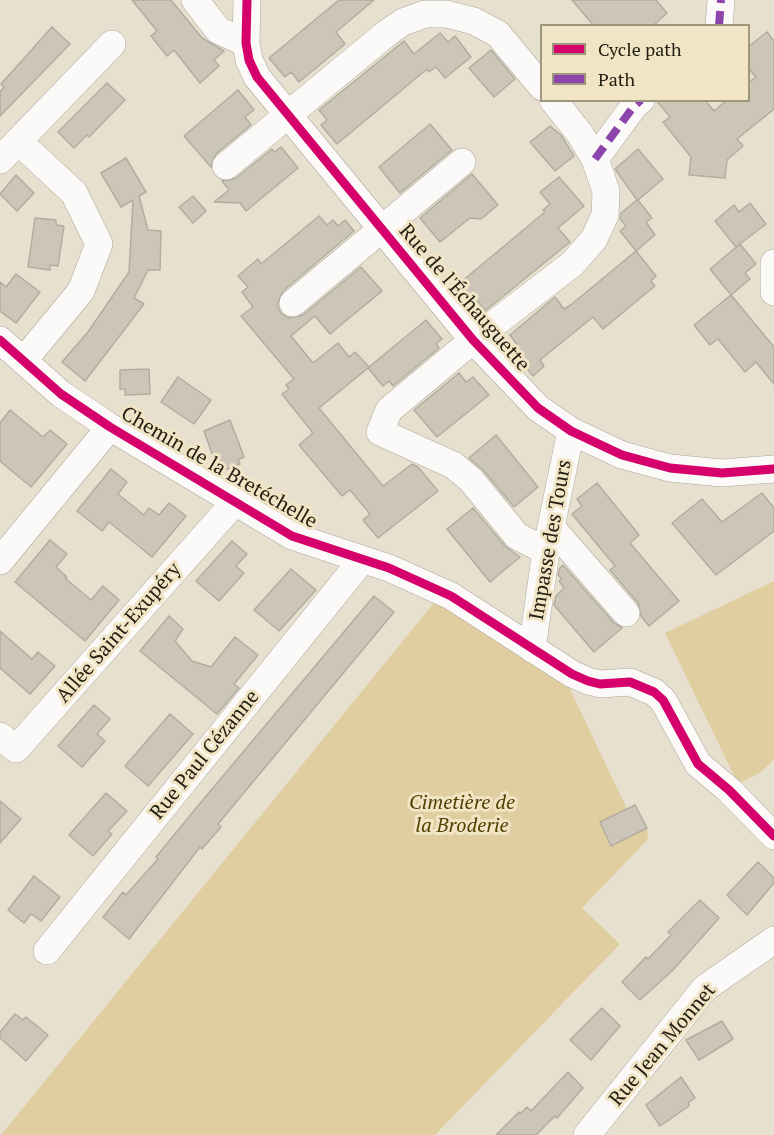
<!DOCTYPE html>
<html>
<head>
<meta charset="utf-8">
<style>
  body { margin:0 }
  #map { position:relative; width:774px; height:1135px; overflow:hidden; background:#e7e0cf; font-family:"PT Serif",serif }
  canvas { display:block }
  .legend { position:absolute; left:540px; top:24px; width:210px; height:78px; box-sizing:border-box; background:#f1e5c5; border:2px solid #9f967e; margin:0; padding:8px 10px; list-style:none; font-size:18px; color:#252014 }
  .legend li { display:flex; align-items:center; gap:12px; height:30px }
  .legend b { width:30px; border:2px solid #9f967e }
</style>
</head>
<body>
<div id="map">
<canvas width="774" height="1135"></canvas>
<ul class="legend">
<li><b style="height:8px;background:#d6006c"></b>Cycle path</li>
<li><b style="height:8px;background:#8e44ad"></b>Path</li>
</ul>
</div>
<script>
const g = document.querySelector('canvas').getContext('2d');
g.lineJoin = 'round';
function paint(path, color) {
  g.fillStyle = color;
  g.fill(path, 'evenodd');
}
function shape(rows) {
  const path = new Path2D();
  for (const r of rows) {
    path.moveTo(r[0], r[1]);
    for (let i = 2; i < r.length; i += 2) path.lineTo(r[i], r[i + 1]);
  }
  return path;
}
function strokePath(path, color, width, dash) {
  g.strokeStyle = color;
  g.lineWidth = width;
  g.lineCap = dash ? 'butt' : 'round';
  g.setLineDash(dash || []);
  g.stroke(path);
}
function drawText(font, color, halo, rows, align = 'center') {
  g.font = font + ' "PT Serif",serif';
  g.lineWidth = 6;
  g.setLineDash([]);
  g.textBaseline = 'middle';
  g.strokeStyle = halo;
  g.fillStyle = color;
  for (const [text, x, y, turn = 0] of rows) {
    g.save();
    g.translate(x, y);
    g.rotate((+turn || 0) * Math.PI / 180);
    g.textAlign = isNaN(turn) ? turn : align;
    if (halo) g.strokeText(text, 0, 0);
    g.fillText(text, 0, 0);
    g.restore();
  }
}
paint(shape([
  [774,581,774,759,761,772,738,784,665,633],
  [441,594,567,683,627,809,635,805,647,828,648,839,582,908,620,944,435,1135,1,1135]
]), '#e0cea0');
const building = shape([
  [132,0,171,0,202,38,224,51,214,60,219,66,200,83,174,50,167,56,151,36,157,31,132,0],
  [339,0,374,0,336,32,345,44,299,82,291,72,285,77,269,58,339,0],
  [572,0,656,0,667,13,653,26,594,26,572,0],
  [52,27,70,44,0,116,0,92,4,87,1,84,52,27],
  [767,32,774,41,774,109,737,139,743,146,727,160,725,178,689,175,691,157,663,122,670,117,656,100,705,100,714,111,727,100,748,100,748,83,756,77,748,68,748,47,767,32],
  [440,33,448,42,455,36,471,57,445,78,436,67,429,72,427,69,337,144,321,125,327,120,319,110,404,41,414,54,440,33],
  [491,50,515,79,494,97,469,68,491,50],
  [107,83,125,100,89,137,87,135,74,148,58,132,107,83],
  [238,90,254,110,245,117,251,125,216,154,211,167,184,136,238,90],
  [430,124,452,150,400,193,379,167,430,124],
  [550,126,561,135,574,156,555,171,530,142,550,126],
  [281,147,298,168,246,211,240,203,214,202,229,190,222,181,236,178,272,149,274,152,281,147],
  [638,149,663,179,638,200,652,218,646,222,655,235,636,251,620,231,626,226,620,219,621,213,637,200,615,169,638,149],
  [126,158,146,192,139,196,148,230,161,231,160,270,148,270,134,298,144,304,85,381,62,362,88,332,129,272,133,200,121,207,101,173,126,158],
  [472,174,498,205,481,219,470,218,440,242,420,218,472,174],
  [16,175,34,193,17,211,0,194,16,175],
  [559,177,584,206,558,228,570,242,485,311,478,301,471,306,455,287,545,212,543,210,550,204,540,192,559,177],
  [193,196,206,211,193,223,179,207,193,196],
  [750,203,766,224,736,247,715,221,734,205,739,212,750,203],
  [319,216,327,225,333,220,338,226,345,220,354,231,283,291,277,305,281,313,288,318,303,315,361,267,382,291,330,334,315,316,291,336,313,363,338,343,349,357,355,352,369,367,426,320,442,339,436,344,439,348,393,386,389,381,383,386,368,368,319,408,383,486,412,464,418,467,438,491,378,538,363,520,370,514,350,490,342,496,299,445,313,433,282,394,289,389,286,385,294,379,241,316,253,307,242,292,248,287,238,276,258,259,261,264,319,216],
  [35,218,56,220,56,225,64,226,58,266,50,265,50,270,28,267,35,218],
  [740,244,756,264,745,273,750,279,731,295,774,347,774,384,756,362,745,372,718,339,710,345,694,325,731,295,710,269,740,244],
  [636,251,656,276,651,281,655,286,603,329,593,317,540,360,544,366,533,376,512,351,518,346,510,335,555,297,564,309,572,304,636,251],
  [16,274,40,292,16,323,0,311,0,282,6,287,16,274],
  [149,369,150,394,125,395,125,389,120,389,120,370,149,369],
  [459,373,466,382,473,377,489,395,437,437,414,410,459,373],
  [178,377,211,400,194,424,161,402,178,377],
  [10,410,43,437,50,430,67,444,31,487,0,461,0,423,10,410],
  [230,420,244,457,238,460,240,464,225,470,223,466,217,468,204,431,230,420],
  [496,435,538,487,514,507,483,470,469,458,496,435],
  [111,469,127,482,118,494,144,515,149,508,159,515,169,503,186,516,152,557,109,522,102,531,77,511,111,469],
  [597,483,639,535,630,543,679,601,649,626,641,616,638,603,610,570,615,566,572,514,582,506,577,499,597,483],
  [762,493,774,508,774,531,716,575,672,523,702,499,722,522,762,493],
  [473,508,505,546,520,557,490,582,447,529,473,508],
  [50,540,67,554,56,567,67,577,65,578,91,600,103,586,119,600,85,641,15,582,50,540],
  [232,541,247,554,236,566,244,573,219,601,196,581,232,541],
  [563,565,614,623,622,628,594,652,554,605,556,596,564,588,559,581,562,579,558,575,560,568,563,565],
  [291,569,316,590,279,631,254,610,291,569],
  [374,596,394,612,218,824,221,827,202,849,200,847,129,939,103,917,123,892,126,895,158,859,156,857,197,807,374,596],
  [169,616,183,629,175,641,192,661,211,667,235,637,258,655,234,684,239,688,217,714,140,651,169,616],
  [0,631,32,659,38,652,55,666,30,694,0,668,0,631],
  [94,705,110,719,97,734,105,741,82,767,58,746,94,705],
  [170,714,193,734,148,786,125,766,170,714],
  [106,793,127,811,108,831,112,834,93,856,69,835,106,793],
  [0,801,21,819,0,843,0,801],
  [635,805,647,828,611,846,600,822,635,805],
  [758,862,774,878,774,883,747,915,727,895,758,862],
  [34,876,60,897,41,921,31,914,24,923,8,910,34,876],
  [700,900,719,918,673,970,640,1000,622,982,646,957,648,959,671,935,668,932,700,900],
  [602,1008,620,1026,591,1060,570,1040,602,1008],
  [15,1014,23,1020,26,1017,48,1035,26,1061,0,1038,0,1032,15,1014],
  [722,1021,733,1039,699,1060,686,1040,722,1021],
  [568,1072,583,1088,557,1118,555,1116,536,1135,496,1135,519,1112,520,1114,527,1107,531,1111,568,1072],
  [681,1077,695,1098,688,1103,689,1106,660,1126,646,1105,681,1077]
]);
paint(building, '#ccc6b8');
strokePath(building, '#b3ada0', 1.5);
const minor = shape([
  [195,0,218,30,246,43],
  [247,0,246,43,249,60,257,77,473,340,538,408,571,431,622,455,670,468,722,473,774,469],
  [719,26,721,0],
  [18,141,74,193,99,244,81,291,24,360],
  [595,159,634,106,641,100],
  [0,160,112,44],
  [226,166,387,33,403,22,425,14,446,14,474,21,498,34,542,87],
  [774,263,774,292],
  [293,303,462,162],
  [0,340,61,394,110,427,292,536,389,568,451,596,572,674,588,681,600,684,630,682,654,692,663,700,698,764,729,790,774,836],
  [551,527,626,613],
  [546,551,517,536,471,480,453,465,380,432,389,410,473,340,572,264,594,239,605,215,606,191,595,159,580,134,553,100],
  [0,561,110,427],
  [532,649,546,551,571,431],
  [0,736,16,749,235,502],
  [47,951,362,560],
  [587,1135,705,988,774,940]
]);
strokePath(minor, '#aca79a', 28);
strokePath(minor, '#fbfaf8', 27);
strokePath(shape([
  [719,26,721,0],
  [595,159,634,106,641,100]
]), '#8e44ad', 8, [15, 8]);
strokePath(shape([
  [247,0,246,43,249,60,257,77,473,340,538,408,571,431,622,455,670,468,722,473,774,469],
  [0,340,61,394,110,427,292,536,389,568,451,596,572,674,588,681,600,684,630,682,654,692,663,700,698,764,729,790,774,836]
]), '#d6006c', 9);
drawText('20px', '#252014', '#f1e5c5', [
  ["Rue de l'Échauguette",464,298,49],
  ["Chemin de la Bretéchelle",219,468,30],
  ["Impasse des Tours",551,540,-80],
  ["Allée Saint-Exupéry",119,633,-49],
  ["Rue Paul Cézanne",205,755,-51],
  ["Rue Jean Monnet",663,1045,-50]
]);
drawText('italic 20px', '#533f00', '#f1e5c5', [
  ["Cimetière de",462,803],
  ["la Broderie",462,826]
]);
</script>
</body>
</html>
